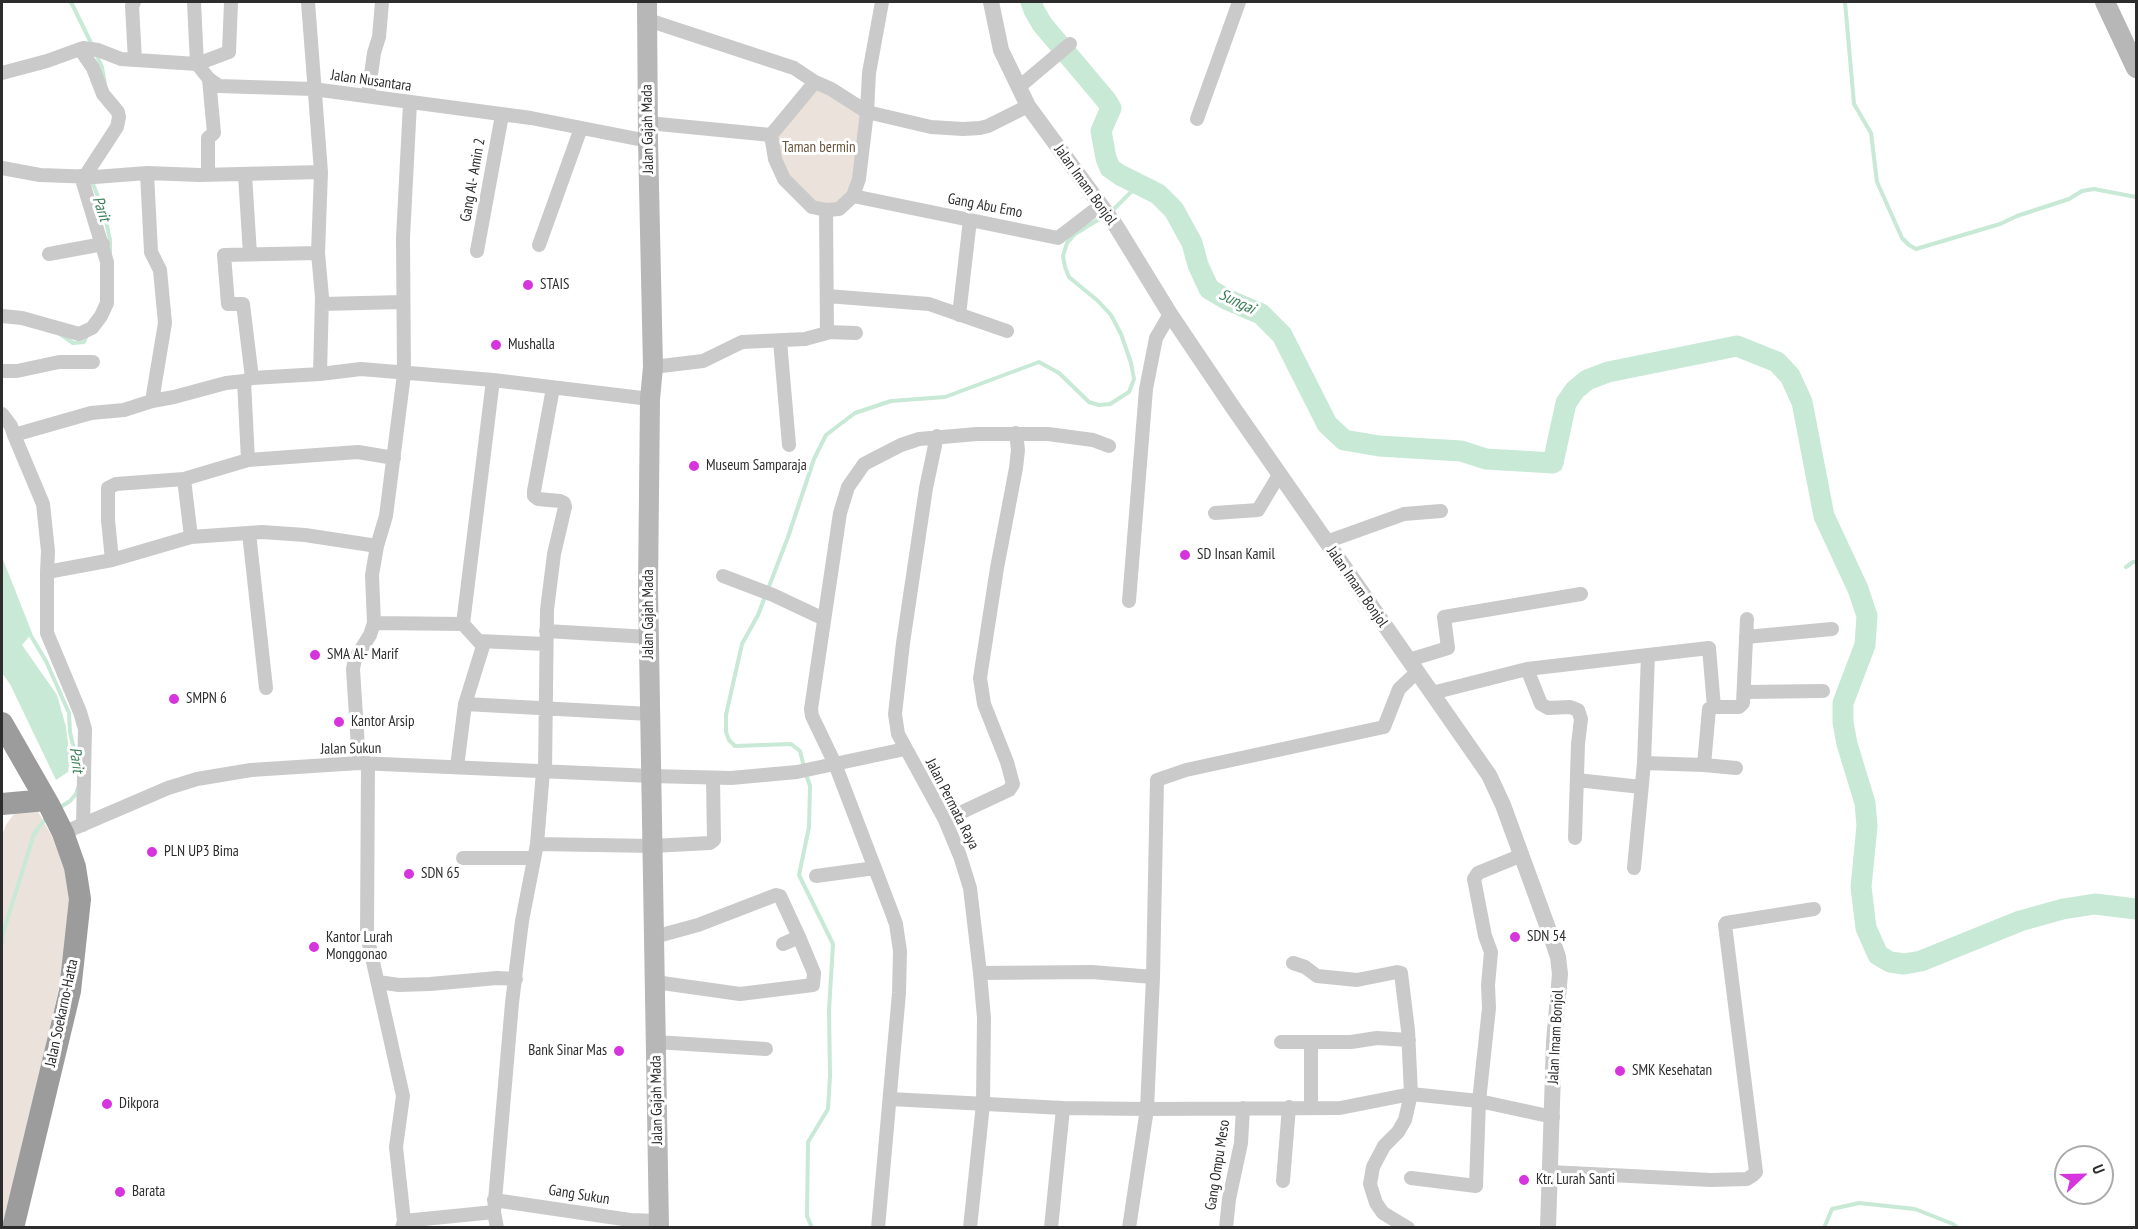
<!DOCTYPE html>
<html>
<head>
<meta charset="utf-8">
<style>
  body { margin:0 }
  #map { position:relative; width:2138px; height:1229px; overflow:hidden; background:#fff; font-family:"PT Sans Narrow",sans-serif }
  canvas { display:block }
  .frame { position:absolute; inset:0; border:3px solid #2d2d2d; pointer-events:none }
  .north { position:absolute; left:2054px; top:1145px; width:60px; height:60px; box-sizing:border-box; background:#fff; border:2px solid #ababab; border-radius:50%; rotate:68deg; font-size:16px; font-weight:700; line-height:24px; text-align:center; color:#2d2d2d }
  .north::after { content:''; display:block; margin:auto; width:21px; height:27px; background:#d635de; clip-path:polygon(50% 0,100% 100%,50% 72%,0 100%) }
</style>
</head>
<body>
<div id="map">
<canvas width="2138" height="1229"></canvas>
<div class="frame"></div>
<div class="north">U</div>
</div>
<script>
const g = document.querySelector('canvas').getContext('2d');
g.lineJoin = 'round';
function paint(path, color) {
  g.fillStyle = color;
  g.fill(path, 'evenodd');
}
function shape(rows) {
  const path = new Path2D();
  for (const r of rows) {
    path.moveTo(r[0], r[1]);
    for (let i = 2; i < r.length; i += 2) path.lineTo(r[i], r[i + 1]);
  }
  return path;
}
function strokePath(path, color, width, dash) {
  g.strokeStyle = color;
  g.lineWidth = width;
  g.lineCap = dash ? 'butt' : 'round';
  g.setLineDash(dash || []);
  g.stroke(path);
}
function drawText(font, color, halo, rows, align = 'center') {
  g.font = font + ' "PT Sans Narrow",sans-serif';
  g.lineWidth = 6;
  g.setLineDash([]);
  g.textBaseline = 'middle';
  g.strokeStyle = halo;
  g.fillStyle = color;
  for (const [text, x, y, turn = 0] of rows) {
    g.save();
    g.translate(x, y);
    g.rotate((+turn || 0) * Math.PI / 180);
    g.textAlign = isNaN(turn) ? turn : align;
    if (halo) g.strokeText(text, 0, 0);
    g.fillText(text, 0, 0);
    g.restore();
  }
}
paint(shape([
  [816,86,863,117,860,157,846,199,837,205,812,203,783,168,777,141,781,131],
  [35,806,55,842,68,873,72,915,60,983,4,1228,2,1227,2,835,6,825,18,808]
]), '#eae2db');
paint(shape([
  [2,557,32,633,22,645,57,695,66,727,70,759,68,772,56,780,10,684,2,673]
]), '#c7e9d6');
strokePath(shape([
  [71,2,93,47],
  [1845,2,1854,104,1871,133,1877,182,1902,238,1909,245,1916,249,2000,224,2017,216,2069,199,2082,191,2094,189,2136,197],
  [96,54,102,67,105,84],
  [91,179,104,212,110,240,110,253],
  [1110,213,1139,184],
  [60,334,73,343,84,342,87,335],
  [2126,567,2133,562,2136,562],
  [28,631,46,661,69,713,70,732,78,766],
  [804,767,800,751,791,744,735,746,729,740,726,732,726,715,742,644,758,615,788,537,814,459,826,435,855,413,891,401,945,397,1039,362,1059,373,1089,402,1099,405,1110,404,1129,392,1134,379,1131,363,1121,334,1111,315,1098,301,1069,277,1065,267,1063,256,1067,243,1075,234,1104,216],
  [806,774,810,786,809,827,799,875,833,944,829,1010,830,1076,828,1109,808,1142,807,1216,812,1228],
  [59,808,70,801,76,794,78,788],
  [2,943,3,933,34,834,46,818],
  [1824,1228,1832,1209,1859,1203,1915,1209,1953,1224,1958,1228]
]), '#c7e9d6', 4);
strokePath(shape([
  [1031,2,1034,10,1042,24,1106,100,1111,108,1101,131,1106,158,1110,168,1120,175,1158,194,1174,210,1192,243,1198,265,1209,289,1226,299,1261,314,1282,335,1327,424,1344,440,1379,446,1461,451,1486,459,1553,463,1566,403,1575,390,1587,380,1608,372,1737,346,1777,362,1790,376,1802,402,1824,516,1858,589,1867,616,1865,645,1843,703,1843,722,1847,744,1865,803,1867,826,1861,887,1866,928,1878,955,1890,962,1904,964,1921,961,2020,921,2063,909,2095,904,2136,909]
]), '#c7e9d6', 21);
strokePath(shape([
  [134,2,132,6,135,60],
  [194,2,197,64],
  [308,2,321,172,318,253,322,297,320,374],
  [882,2,869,73,867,112,931,127,963,129,980,128,988,126,1028,106],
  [648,20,794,68,815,82],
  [80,49,93,68,103,94,118,112,119,117,117,127,85,176],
  [197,64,209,79,219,86,313,89,531,118,648,141],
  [2,73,47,61,83,48,98,50,121,59,197,64,229,52,231,2],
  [1019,87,1070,44],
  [368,96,374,53,379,37,382,2],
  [1197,119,1239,2],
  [648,123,771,135,775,159,784,179,812,207,826,210,839,209,853,196,859,179,867,112,831,89,815,82,771,135],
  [2,168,40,175,95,177,147,173,200,175,321,172],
  [147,173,151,252,160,270,165,323,152,401],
  [208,175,208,138,214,133,209,79],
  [245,175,250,254],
  [853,196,1058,238,1101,205],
  [539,245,581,128],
  [477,251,502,115],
  [49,254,103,244],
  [827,296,929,304,1007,331],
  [322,304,403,302],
  [959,315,970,220],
  [2,316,22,318,79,334,92,328,101,316,107,303,107,262,81,176],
  [827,332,856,333],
  [780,341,789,445],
  [653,367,703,361,742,342,805,339,827,333,826,210],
  [2,371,17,371,59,362,93,362],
  [252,378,243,304,228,304,224,255,318,253],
  [244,381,248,460],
  [2,414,11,426,14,435],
  [937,436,926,488,903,643,895,714,898,734,945,820,960,856,970,888,980,973,984,1018,983,1104,970,1228],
  [184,479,191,537],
  [1215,513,1258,510,1279,475],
  [249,533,266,688],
  [1326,542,1404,514,1441,511],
  [112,560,108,520,108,488,116,484,184,479,248,460,358,452,394,458],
  [47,572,48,551,43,504,14,435,91,413,124,410,152,401,174,397,226,383,244,381,252,378,320,374,361,369,493,380,650,399],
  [723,576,773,595,824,619],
  [1129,601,1146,389,1156,338,1170,314],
  [374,623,463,624],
  [546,631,649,637],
  [1746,637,1832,629],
  [479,641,545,644],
  [1409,660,1448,648,1444,617,1581,594],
  [1527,669,1709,648,1714,707],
  [1744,692,1823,691],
  [1432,693,1527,669,1541,704,1548,708,1570,707,1578,710,1581,719,1578,744,1575,838],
  [465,704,650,714],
  [359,763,353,669,355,659,370,635,374,623,372,575,377,546,386,516,404,374,403,238,410,103],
  [368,763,367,935,403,1096,396,1147,404,1221,402,1228],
  [1644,763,1704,765,1736,768],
  [1704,765,1709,709,1714,707,1739,707,1743,703,1747,619],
  [457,767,465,704,483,646,463,624,493,380],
  [545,771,547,610,554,554,565,507,564,503,560,501,538,499,534,496,534,491,553,388],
  [1577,780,1641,787],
  [945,820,1009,790,1013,784,1007,762,984,704,980,678,997,568,1016,468,1018,450,1016,433],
  [83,825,85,729,80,712,47,633,47,572,112,560,191,537,262,532,305,535,377,546],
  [63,833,168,788,197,779,251,770,359,763,651,776,731,778,797,772,905,749],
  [537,844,652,846,710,843,714,840,713,778],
  [463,858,534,858],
  [1634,868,1644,763,1648,655],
  [816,876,875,868],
  [654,937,698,925,776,895,780,896,799,937],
  [1293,963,1305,967,1317,976,1357,980,1397,972,1401,973,1408,1030,1411,1094,1405,1120,1398,1132,1384,1146,1373,1167,1370,1184,1376,1203,1383,1213,1408,1228],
  [980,973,1092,972,1153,977],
  [378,982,399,985,430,984,497,978,516,979],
  [655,982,740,994,813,985,814,973,799,937,783,944],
  [656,1042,766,1049],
  [1281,1042,1351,1042,1377,1038,1409,1040],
  [1311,1042,1311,1107],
  [890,1099,1063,1108,1147,1109,1340,1108,1411,1094,1479,1101,1553,1117],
  [1550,1172,1711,1180,1747,1179,1753,1175,1756,1172,1725,925,1726,923,1814,909],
  [1411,1178,1476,1186,1479,1101,1489,1008,1488,985,1491,952,1485,936,1474,879,1478,873,1522,855],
  [1283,1181,1289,1107],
  [494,1200,630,1220,659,1221],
  [494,1212,497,1228],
  [404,1221,494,1212,512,1003,522,921,537,844,543,771],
  [878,1228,899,993,900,951,896,924,892,913,835,764,812,716,811,709,840,513,848,487,864,464,901,445,919,439,977,434,1048,434,1093,440,1109,446],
  [1051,1228,1063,1108],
  [1129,1228,1147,1109,1153,977,1157,780,1186,770,1384,727,1399,689,1417,672],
  [1226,1228,1229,1199,1241,1143,1243,1108]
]), '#cacaca', 14);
strokePath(shape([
  [991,2,1001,50,1028,106,1116,226,1170,314,1232,406,1489,775,1503,805,1552,939,1558,957,1560,974,1554,1042,1548,1228]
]), '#cacaca', 16);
strokePath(shape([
  [647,2,648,141,653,367,650,399,648,588,659,1228],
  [2105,2,2136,68]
]), '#b7b7b7', 20);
strokePath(shape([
  [2,723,49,805,63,833,75,867,80,899,70,991,13,1228],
  [2,804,46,800]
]), '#9c9c9c', 22);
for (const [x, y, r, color] of [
  [528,285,6,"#d635de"],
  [496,345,6,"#d635de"],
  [694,466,6,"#d635de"],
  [1185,555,6,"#d635de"],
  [315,655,6,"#d635de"],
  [174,699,6,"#d635de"],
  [339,722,6,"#d635de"],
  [152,852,6,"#d635de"],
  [409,874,6,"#d635de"],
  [1515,937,6,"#d635de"],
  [314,947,6,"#d635de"],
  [619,1051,6,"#d635de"],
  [1620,1071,6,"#d635de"],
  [107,1104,6,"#d635de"],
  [1524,1180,6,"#d635de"],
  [120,1192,6,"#d635de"]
]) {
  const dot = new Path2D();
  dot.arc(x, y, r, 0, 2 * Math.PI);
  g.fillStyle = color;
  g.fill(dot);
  strokePath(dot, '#fff', 2);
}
drawText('15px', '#2d2d2d', '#fff', [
  ["Jalan Nusantara",371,81,8],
  ["Jalan Gajah Mada",648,129,-91],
  ["Gang Al- Amin 2",473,180,-80],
  ["Jalan Imam Bonjol",1085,185,54],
  ["Gang Abu Emo",985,206,11],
  ["Jalan Imam Bonjol",1357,587,55],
  ["Jalan Gajah Mada",649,614,-90],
  ["Jalan Sukun",351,749,-1],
  ["Jalan Permata Raya",952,804,63],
  ["Jalan Soekarno-Hatta",62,1013,-78],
  ["Jalan Imam Bonjol",1556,1037,-87],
  ["Jalan Gajah Mada",657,1100,-91],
  ["Gang Ompu Meso",1218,1165,-81],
  ["Gang Sukun",579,1195,9]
]);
drawText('15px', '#66543c', '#fff', [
  ["Taman bermin",819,148]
]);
drawText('15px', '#2d2d2d', '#fff', [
  ["STAIS",540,285],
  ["Mushalla",508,345],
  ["Museum Samparaja",706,466],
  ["SD Insan Kamil",1197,555],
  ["SMA Al- Marif",327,655],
  ["SMPN 6",186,699],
  ["Kantor Arsip",351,722],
  ["PLN UP3 Bima",164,852],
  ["SDN 65",421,874],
  ["SDN 54",1527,937],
  ["Kantor Lurah",326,938],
  ["Monggonao",326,955],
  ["Bank Sinar Mas",607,1051,"right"],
  ["SMK Kesehatan",1632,1071],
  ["Dikpora",119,1104],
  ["Ktr. Lurah Santi",1536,1180],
  ["Barata",132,1192]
], 'left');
drawText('italic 16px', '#3a7f57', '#fff', [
  ["Parit",101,209,71],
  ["Sungai",1237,302,26],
  ["Parit",76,760,82]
]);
</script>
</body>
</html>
